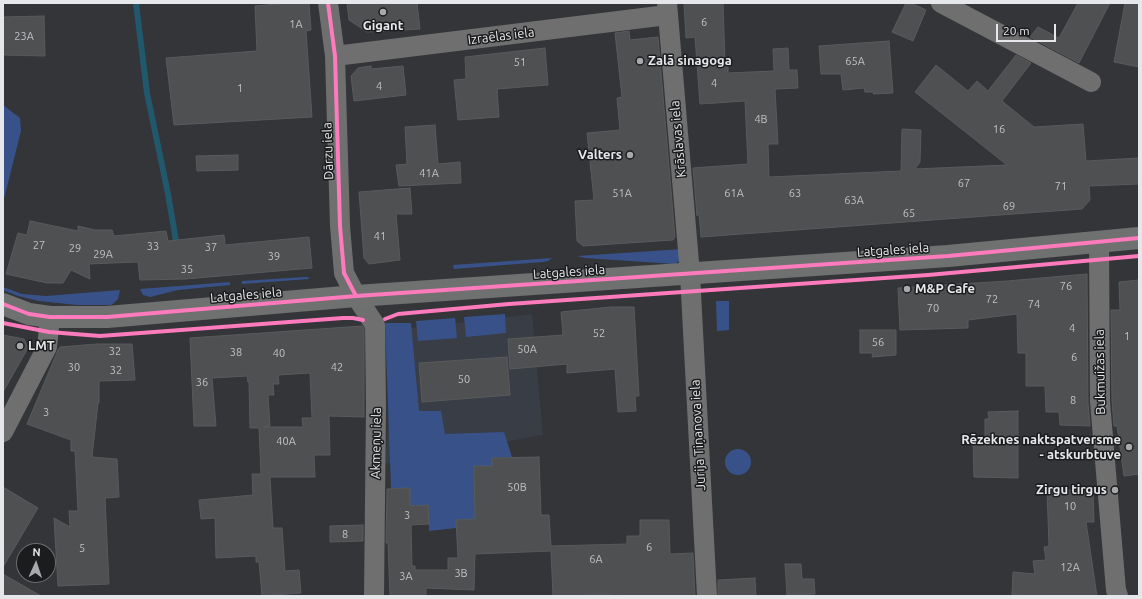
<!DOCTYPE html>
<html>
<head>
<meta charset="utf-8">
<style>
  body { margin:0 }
  #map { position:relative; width:1142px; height:599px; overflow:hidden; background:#333538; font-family:Ubuntu,sans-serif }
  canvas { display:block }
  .frame { position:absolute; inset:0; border:4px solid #e6e7ea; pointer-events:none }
  .north { position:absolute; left:16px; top:543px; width:40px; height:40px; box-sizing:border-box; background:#1b1c1e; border:1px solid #6c6d70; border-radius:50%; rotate:3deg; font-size:11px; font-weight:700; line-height:16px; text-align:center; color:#e6e7ea }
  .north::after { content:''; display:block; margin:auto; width:14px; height:18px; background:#a7a9ac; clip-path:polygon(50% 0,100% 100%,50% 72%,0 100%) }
  .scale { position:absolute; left:996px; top:24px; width:60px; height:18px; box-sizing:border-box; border:2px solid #e6e7ea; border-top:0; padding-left:5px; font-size:12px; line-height:14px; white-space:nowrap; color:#e6e7ea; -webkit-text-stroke:3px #1b1c1e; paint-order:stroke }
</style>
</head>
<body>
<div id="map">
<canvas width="1142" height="599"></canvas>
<div class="frame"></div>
<div class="north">N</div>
<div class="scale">20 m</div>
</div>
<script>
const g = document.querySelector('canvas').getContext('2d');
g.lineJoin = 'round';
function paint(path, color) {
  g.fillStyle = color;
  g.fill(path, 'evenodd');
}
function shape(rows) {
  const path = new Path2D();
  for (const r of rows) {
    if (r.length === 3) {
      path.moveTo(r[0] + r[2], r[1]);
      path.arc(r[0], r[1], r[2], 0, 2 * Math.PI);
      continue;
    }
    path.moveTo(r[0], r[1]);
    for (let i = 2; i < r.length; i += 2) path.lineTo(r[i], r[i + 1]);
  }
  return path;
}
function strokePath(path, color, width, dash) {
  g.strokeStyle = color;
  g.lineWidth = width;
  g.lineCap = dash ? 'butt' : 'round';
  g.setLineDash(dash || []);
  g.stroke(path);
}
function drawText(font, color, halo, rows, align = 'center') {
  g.font = font + ' Ubuntu,sans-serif';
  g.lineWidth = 3;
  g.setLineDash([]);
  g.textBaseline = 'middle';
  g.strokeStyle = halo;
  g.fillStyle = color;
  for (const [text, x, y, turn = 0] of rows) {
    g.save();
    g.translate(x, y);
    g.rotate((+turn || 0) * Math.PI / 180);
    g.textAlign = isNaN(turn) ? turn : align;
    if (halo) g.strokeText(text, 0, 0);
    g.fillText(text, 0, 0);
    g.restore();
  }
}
paint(shape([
  [532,314,543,435,385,464,395,330]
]), '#383d46');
paint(shape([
  [3,105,20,118,21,131,3,203,3,130,4,123,3,122],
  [683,249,682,257,679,261,675,264,585,258,577,256],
  [552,258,548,261,543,262,454,269,453,265],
  [304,277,308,277,309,279,242,284,242,281],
  [230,282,230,285,178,290,150,297,143,295,140,289],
  [3,287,22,294,46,296,120,290,118,299,114,303,111,305,77,305,39,301,18,296,3,290],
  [716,301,729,301,729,330,717,331],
  [505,314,506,333,466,337,464,317],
  [455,318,457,338,418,341,416,321],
  [385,323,411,323,419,411,441,411,445,434,504,432,512,457,492,458,492,466,474,466,476,519,456,520,456,528,429,531,428,505,410,506,410,488,391,489],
  [738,462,13]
]), '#385289');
strokePath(shape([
  [136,3,147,93,168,194,177,247]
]), '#21586b', 6);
const building = shape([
  [288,3,309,3,311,30,306,31,312,117,174,125,166,58,257,51,255,6,288,3],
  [347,3,417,3,420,29,367,32,349,20,347,3],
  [684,3,723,3,725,63,728,63,728,73,774,71,773,49,788,48,789,70,797,70,798,88,775,89,778,144,768,144,769,177,901,171,902,129,921,130,920,162,915,169,1007,165,915,92,936,65,968,91,977,81,988,91,1016,55,1031,63,1002,101,1034,127,1083,124,1086,161,1139,158,1139,184,1089,186,1090,200,1082,209,701,237,699,213,697,216,693,168,748,164,745,101,700,104,695,37,686,38,684,3],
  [906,3,911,3,926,10,913,41,892,32,906,3],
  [1078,3,1110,3,1079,63,1030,37,1038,27,1059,38,1078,3],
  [1125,3,1139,3,1139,67,1114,62,1125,3],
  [44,16,45,56,3,55,3,17,44,16],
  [629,31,630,40,658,37,675,237,673,240,583,246,577,241,575,201,594,200,587,133,620,130,617,98,622,97,615,33,629,31],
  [889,41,893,93,873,94,874,92,865,92,864,88,843,90,841,74,821,74,819,46,889,41],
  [545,48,548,85,497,89,499,117,458,120,454,80,466,79,465,57,545,48],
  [371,66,371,69,403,66,406,95,354,101,351,76,358,68,371,66],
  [435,125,438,164,460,162,461,183,399,186,396,165,407,164,405,127,435,125],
  [238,155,238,170,197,171,196,156,238,155],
  [410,188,412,214,396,214,400,260,369,264,364,258,359,192,410,188],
  [30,221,78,231,78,226,95,230,112,230,114,236,166,231,168,241,224,235,225,245,309,237,312,268,186,279,140,280,138,262,89,264,90,279,71,270,63,283,47,283,6,274,18,233,27,235,30,221],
  [1087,274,1088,402,1090,426,1060,425,1059,412,1046,412,1045,386,1026,386,1026,353,1018,353,1017,314,968,320,968,328,900,330,898,288,1007,281,1087,274],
  [1139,280,1139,474,1124,476,1117,426,1114,426,1112,401,1111,310,1120,310,1119,282,1139,280],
  [611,307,634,307,639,396,635,396,636,411,618,412,615,369,567,373,567,364,510,369,508,339,563,335,561,312,611,307],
  [362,326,364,328,364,417,329,416,330,455,314,455,315,477,270,477,273,528,282,528,285,571,299,570,301,593,262,596,259,562,256,562,256,556,216,558,215,518,201,519,199,500,253,495,252,474,261,474,259,428,250,428,249,382,248,382,247,376,212,378,216,426,194,426,190,338,362,326],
  [310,373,312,418,302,418,303,427,264,427,270,426,268,395,274,395,273,384,279,384,278,375,310,373],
  [860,330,896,330,896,355,872,357,873,353,860,353,860,330],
  [3,335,24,339,28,348,3,392,3,335],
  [97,344,132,344,135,380,99,381,99,403,98,403,92,457,117,459,119,497,105,498,109,584,58,586,54,518,70,527,69,511,78,511,75,451,71,451,71,440,27,424,58,350,60,347,97,344],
  [507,357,510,395,422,402,419,363,507,357],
  [1018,411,1018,478,974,477,973,439,985,439,985,419,989,419,988,412,1018,411],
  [539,457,541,515,549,515,551,546,627,544,627,536,640,536,640,520,669,520,670,554,693,553,695,596,618,596,618,594,553,596,551,551,475,554,474,590,426,588,426,596,390,596,388,543,386,543,387,489,410,488,410,506,428,505,429,524,411,525,412,566,415,566,415,570,448,570,448,558,458,558,456,520,475,519,474,466,492,466,492,458,539,457],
  [3,487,38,508,3,567,3,487],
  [1047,490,1093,490,1094,522,1086,522,1097,596,1012,595,1013,572,1035,574,1033,561,1046,560,1044,547,1049,546,1047,490],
  [363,525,363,541,330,542,330,526,363,525],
  [785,564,801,564,802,579,814,579,815,594,787,595,785,564],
  [3,574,41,596,3,596,3,574],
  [755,578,756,596,718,596,718,580,755,578]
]);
paint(building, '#4e5052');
strokePath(building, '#585a5c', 1);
strokePath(shape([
  [328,3,335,56,340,226,344,273,356,296,375,325,376,406,374,596],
  [667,3,690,274,707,596],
  [941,3,1091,82],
  [335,56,667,15],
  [1099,242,1100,402,1116,590,1118,596],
  [3,432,47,347,50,317]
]), '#6f6f6f', 20);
strokePath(shape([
  [3,304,29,314,50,317,107,317,356,296,948,256,1139,238]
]), '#6f7070', 22);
strokePath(shape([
  [328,3,335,56,340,226,344,273,356,296],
  [3,304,29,314,50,317,107,317,356,296,948,256,1139,238],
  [385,319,398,314,509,304,928,275,1139,256],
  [3,323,49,332,100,336,343,318,353,318,363,320]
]), '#fd7abc', 4);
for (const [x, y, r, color] of [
  [383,12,4,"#a7a9ac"],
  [640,61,4,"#a7a9ac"],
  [630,155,4,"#a7a9ac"],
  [907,289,4,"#a7a9ac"],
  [20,346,4,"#a7a9ac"],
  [1129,447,4,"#a7a9ac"],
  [1115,490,4,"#a7a9ac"]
]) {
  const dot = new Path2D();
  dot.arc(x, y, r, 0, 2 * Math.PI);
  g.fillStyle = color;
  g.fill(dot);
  strokePath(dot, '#1b1c1e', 1.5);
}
drawText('11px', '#c0c1c4', null, [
  ["6",704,22],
  ["1A",296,24],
  ["23A",24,36],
  ["65A",855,61],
  ["51",520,62],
  ["4",714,83],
  ["4",379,86],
  ["1",240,88],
  ["4B",761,119],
  ["16",999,129],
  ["41A",429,173],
  ["67",964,183],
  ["71",1061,186],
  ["51A",622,193],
  ["61A",734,193],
  ["63",795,193],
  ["63A",854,200],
  ["69",1009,206],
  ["65",909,213],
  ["41",380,236],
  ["27",39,245],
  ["33",153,246],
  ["37",211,247],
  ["29",75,248],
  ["29A",103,254],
  ["39",274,256],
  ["35",187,269],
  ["76",1066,286],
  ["72",992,299],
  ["74",1034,304],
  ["70",933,308],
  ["4",1072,328],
  ["52",599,333],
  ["1",1127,336],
  ["56",878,342],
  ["50A",527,349],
  ["32",115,351],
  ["38",236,352],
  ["40",279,353],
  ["6",1074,357],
  ["30",74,367],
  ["42",337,367],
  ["32",116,370],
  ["50",464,379],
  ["36",202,382],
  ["8",1073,400],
  ["3",46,412],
  ["40A",286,441],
  ["50B",517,487],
  ["10",1070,506],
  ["3",407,515],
  ["8",345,534],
  ["6",649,547],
  ["5",82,548],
  ["6A",596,559],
  ["12A",1070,567],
  ["3B",461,573],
  ["3A",406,576]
]);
drawText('bold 13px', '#e6e7ea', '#1b1c1e', [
  ["Gigant",383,26,"center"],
  ["Zalā sinagoga",648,61],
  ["Valters",622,155,"right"],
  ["M&P Cafe",915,289],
  ["LMT",28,346],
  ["Rēzeknes naktspatversme",1121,440,"right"],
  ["- atskurbtuve",1121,455,"right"],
  ["Zirgu tirgus",1107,490,"right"]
], 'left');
drawText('13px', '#e6e7ea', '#1b1c1e', [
  ["Izraēlas iela",501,36,-7],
  ["Krāslavas iela",678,139,-95],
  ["Dārzu iela",328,151,-92],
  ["Latgales iela",893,250,-4],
  ["Latgales iela",569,272,-4],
  ["Latgales iela",246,295,-5],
  ["Bukmuižas iela",1100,372,-91],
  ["Jurija Tiņanova iela",698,435,-93],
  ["Akmeņu iela",376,443,-89]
]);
</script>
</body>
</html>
